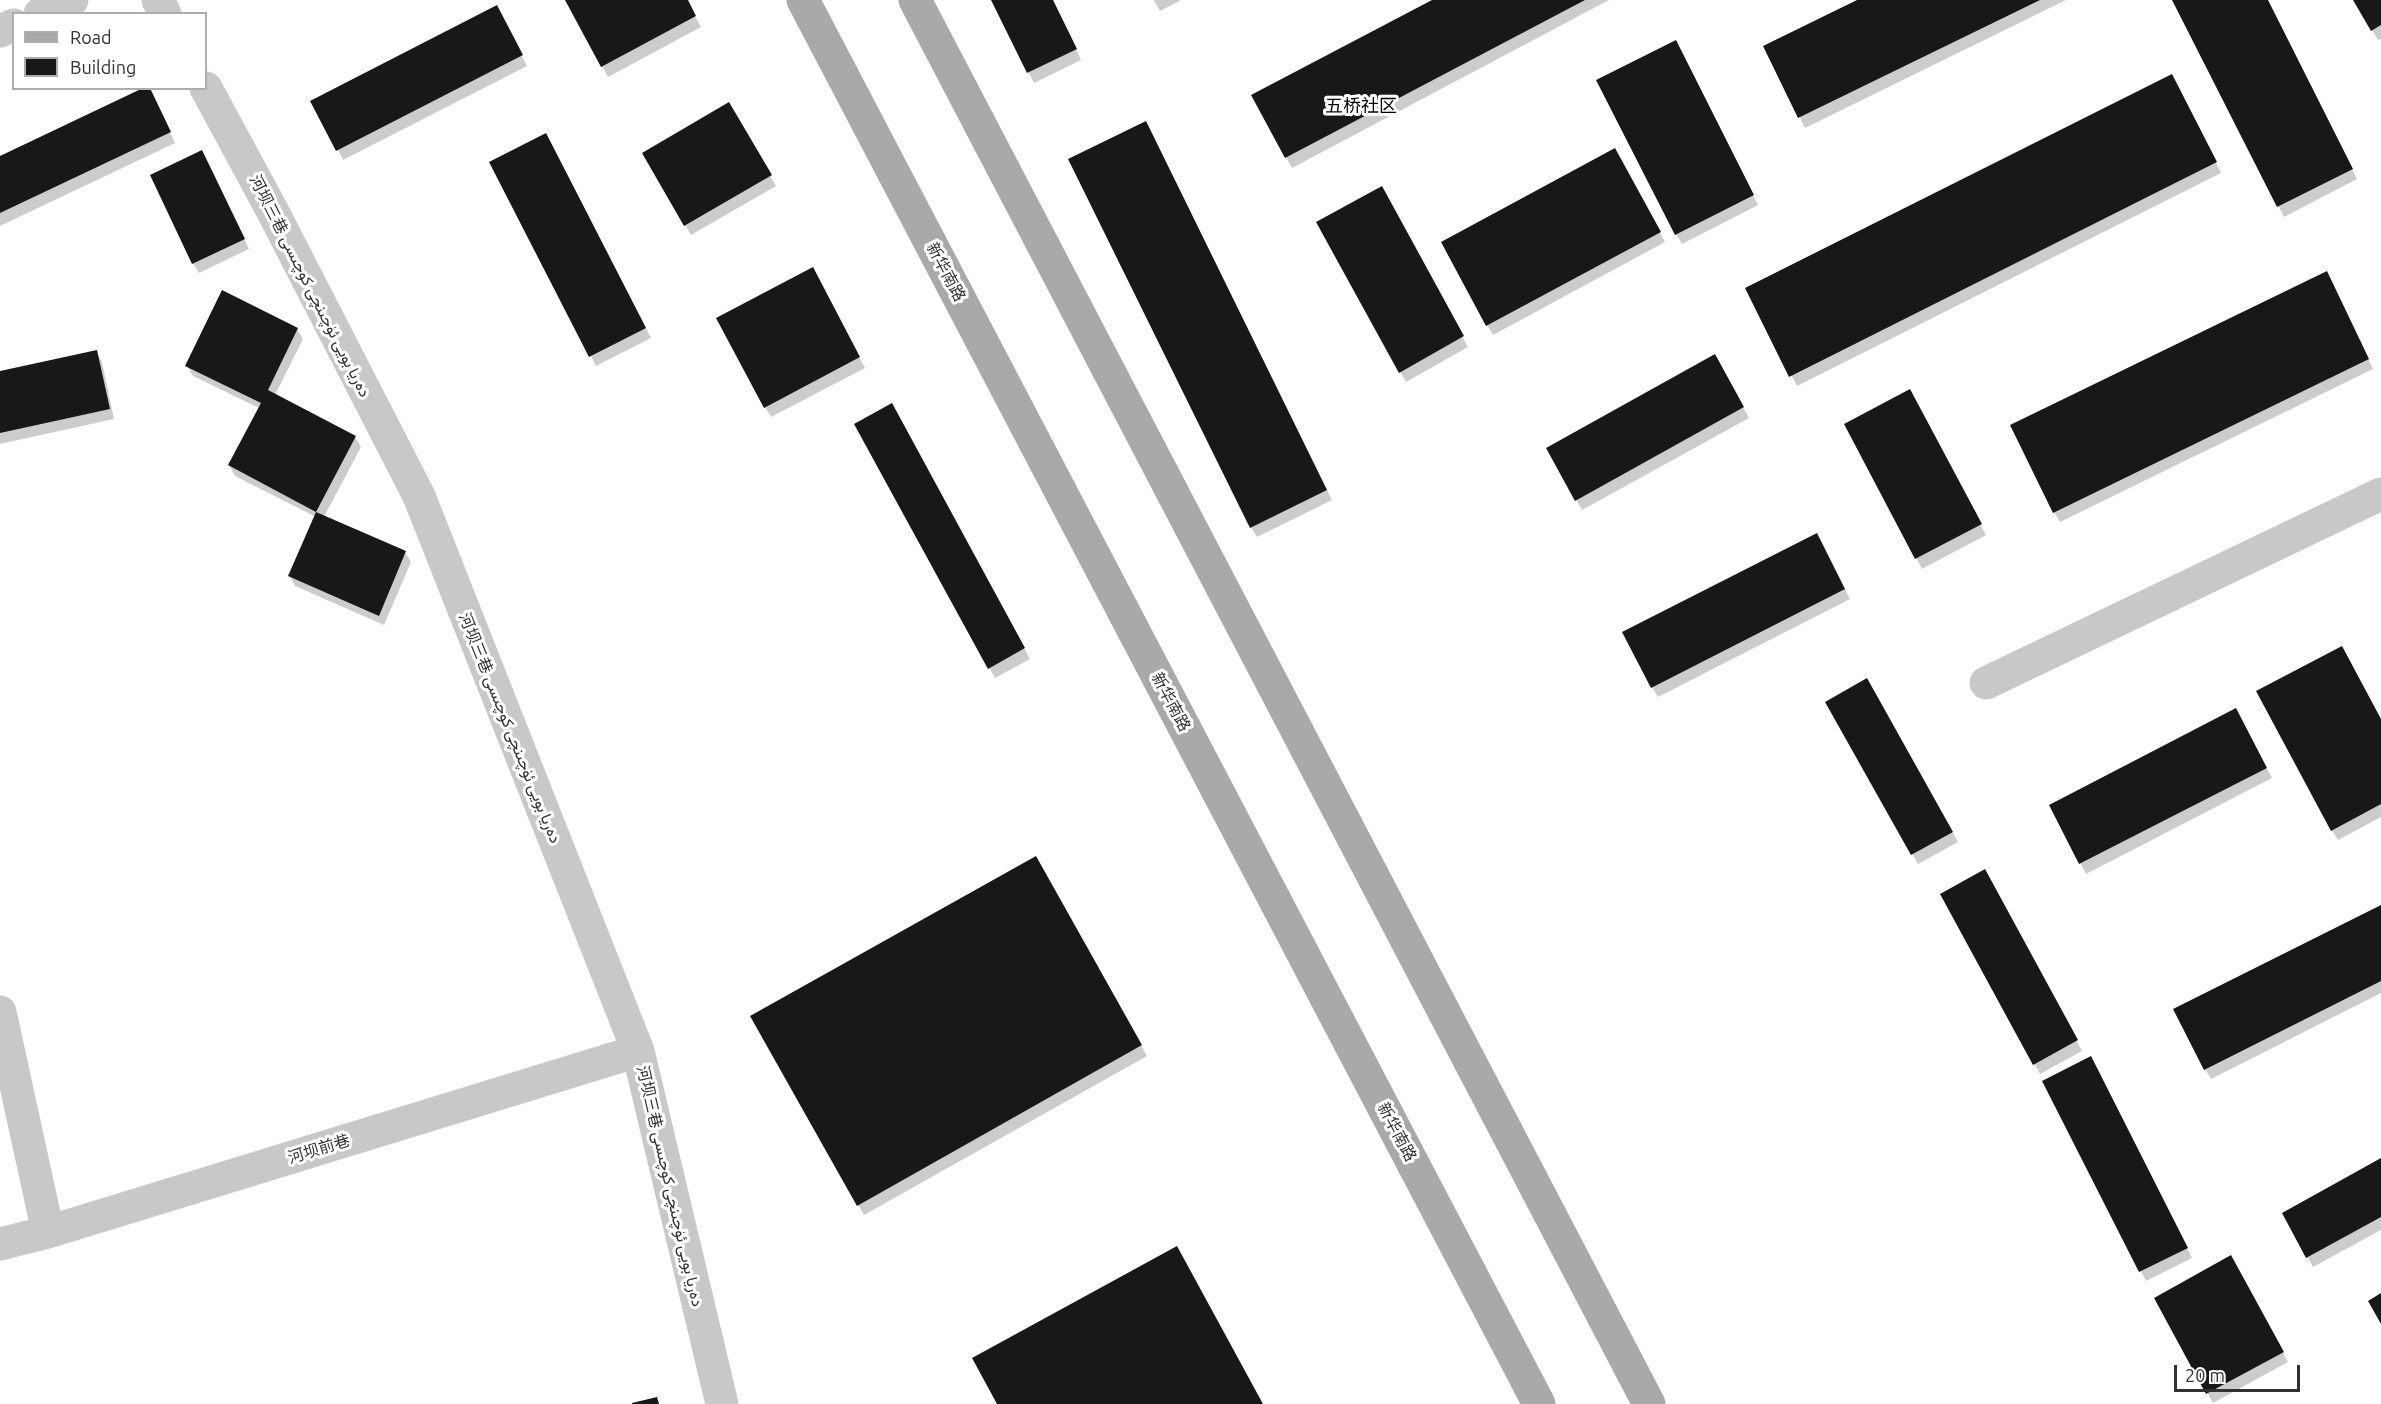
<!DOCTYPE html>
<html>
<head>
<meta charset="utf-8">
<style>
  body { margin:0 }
  #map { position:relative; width:2381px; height:1404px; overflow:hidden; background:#fff; font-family:Ubuntu,sans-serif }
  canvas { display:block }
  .legend { position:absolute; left:12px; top:12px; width:195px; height:78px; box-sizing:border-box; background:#fff; border:2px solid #adadad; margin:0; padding:8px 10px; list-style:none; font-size:18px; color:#313131 }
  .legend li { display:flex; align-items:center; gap:12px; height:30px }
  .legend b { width:30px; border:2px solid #adadad }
  .scale { position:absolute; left:2174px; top:1365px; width:126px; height:27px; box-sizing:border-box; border:3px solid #313131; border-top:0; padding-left:8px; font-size:18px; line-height:21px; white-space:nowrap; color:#313131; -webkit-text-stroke:4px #fff; paint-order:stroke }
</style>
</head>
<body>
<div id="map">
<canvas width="2381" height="1404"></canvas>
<ul class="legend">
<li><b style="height:8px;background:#a9a9a9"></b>Road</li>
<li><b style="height:16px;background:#181818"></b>Building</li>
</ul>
<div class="scale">20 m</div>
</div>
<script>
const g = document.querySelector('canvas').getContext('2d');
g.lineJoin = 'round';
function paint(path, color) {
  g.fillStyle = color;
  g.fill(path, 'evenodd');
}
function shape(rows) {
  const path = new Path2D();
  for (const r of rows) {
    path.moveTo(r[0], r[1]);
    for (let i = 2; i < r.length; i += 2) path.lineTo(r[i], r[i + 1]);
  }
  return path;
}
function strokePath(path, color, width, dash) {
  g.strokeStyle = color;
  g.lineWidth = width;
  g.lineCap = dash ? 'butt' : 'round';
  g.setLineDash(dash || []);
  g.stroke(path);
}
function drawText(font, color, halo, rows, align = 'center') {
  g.font = font + ' Ubuntu,Vazirmatn,"Noto Sans SC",sans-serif';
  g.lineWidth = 6;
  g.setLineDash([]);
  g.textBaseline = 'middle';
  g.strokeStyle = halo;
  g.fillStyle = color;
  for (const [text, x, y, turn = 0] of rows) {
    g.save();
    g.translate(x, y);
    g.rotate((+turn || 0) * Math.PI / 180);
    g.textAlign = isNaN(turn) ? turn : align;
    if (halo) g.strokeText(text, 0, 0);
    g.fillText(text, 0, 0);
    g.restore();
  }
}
paint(shape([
  [567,0,686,0,701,27,608,77],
  [993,0,1053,0,1081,60,1034,83],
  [1154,0,1181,0,1160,11],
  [1435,0,1609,0,1292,168,1253,96],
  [1861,0,2066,0,1805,128,1765,47],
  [2174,0,2267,0,2357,179,2284,217],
  [2355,0,2381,0,2381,39,2378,40],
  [502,17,527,66,343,160,338,150],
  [1681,51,1758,205,1682,244,1676,234],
  [2177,85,2221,173,1797,386,1747,289],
  [154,98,175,143,0,226,0,158],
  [729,105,776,186,691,235,644,154],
  [1151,133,1332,500,1257,537,1251,527],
  [552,145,651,338,596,366,591,356],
  [1620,159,1665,242,1493,335,1487,325],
  [208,162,249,249,199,273,193,263],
  [1381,188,1468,347,1406,382,1318,223],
  [818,279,865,368,771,417,765,407],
  [2332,283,2373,369,2060,522,2054,512],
  [297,329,303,339,275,395,355,437,361,447,324,517,405,552,411,562,384,625,295,586,290,576,316,517,235,476,229,465,259,408,193,376,187,366],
  [96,352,102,362,114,419,0,444,0,373],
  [1714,356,1749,418,1582,510,1548,448],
  [1915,401,1986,535,1922,569,1846,425],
  [891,405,1030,659,995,678,856,424],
  [1822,545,1850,599,1658,697,1652,687],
  [1867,680,1958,842,1918,864,1827,702],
  [2241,720,2272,778,2086,874,2051,805],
  [2381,721,2381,817,2338,840,2332,830],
  [1036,858,1147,1056,864,1215,752,1016],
  [1984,871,2082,1051,2040,1074,1942,894],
  [2381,907,2381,993,2211,1079,2205,1069],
  [2096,1068,2192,1258,2146,1281,2044,1082],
  [2381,1160,2381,1230,2313,1267,2284,1214],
  [2231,1257,2288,1362,2213,1403,2156,1299]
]), '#0003');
paint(shape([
  [565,0,688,0,696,16,601,67],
  [991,0,1053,0,1077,49,1027,73],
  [1432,0,1585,0,1285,158,1251,95],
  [1857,0,2040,0,1798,118,1763,46],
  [2172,0,2268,0,2353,169,2277,207],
  [2353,0,2381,0,2381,25,2371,31],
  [497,5,523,55,336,151,310,101],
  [1676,40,1754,195,1675,235,1596,80],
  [2172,74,2217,162,1789,377,1745,288],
  [143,88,150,88,171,132,0,213,0,156],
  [729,102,772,175,684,226,642,153],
  [1146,121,1327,490,1250,528,1068,159],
  [546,133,646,328,589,357,489,162],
  [1615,148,1661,232,1486,326,1441,242],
  [202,150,245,239,192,264,150,175],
  [1382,186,1464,336,1399,373,1316,222],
  [813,267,860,357,764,408,716,318],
  [2327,271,2369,359,2053,513,2010,425],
  [222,290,298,328,268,390,356,436,316,512,228,465,261,403,185,366],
  [97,350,110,409,0,433,0,371],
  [1715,354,1744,407,1575,501,1546,448],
  [1910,389,1982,524,1915,559,1844,424],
  [892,403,1025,648,988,669,854,424],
  [316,512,406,551,379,616,288,576],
  [1817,533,1845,589,1651,688,1622,632],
  [2342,646,2381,719,2381,804,2331,831,2256,691],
  [1867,678,1953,832,1911,855,1825,702],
  [2236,708,2267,768,2079,864,2049,805],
  [1036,856,1142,1045,857,1206,750,1016],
  [1985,869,2078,1040,2033,1065,1940,894],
  [2381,905,2381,981,2204,1070,2173,1009],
  [2091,1056,2188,1248,2139,1272,2042,1081],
  [2381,1158,2381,1217,2306,1258,2282,1213],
  [1177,1246,1263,1404,997,1404,972,1358],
  [2231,1255,2284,1352,2206,1394,2154,1298],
  [2381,1293,2381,1324,2368,1301],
  [657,1397,659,1404,632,1404,632,1403]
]), '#181818');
strokePath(shape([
  [158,0,165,14],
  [40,14,72,0],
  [0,31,14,25],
  [206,88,273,212,419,496,638,1051,722,1404],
  [1986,683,2381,494],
  [0,1012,48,1232],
  [0,1244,48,1232,638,1051]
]), '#c8c8c8', 33);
strokePath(shape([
  [803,0,1539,1404],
  [915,0,1649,1404]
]), '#a9a9a9', 33);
drawText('16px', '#313131', '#fff', [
  ["新华南路",946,272,62],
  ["河坝三巷 دەريا بويى ئۈچىنچى كوچىسى",310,286,63],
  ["新华南路",1171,702,62],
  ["河坝三巷 دەريا بويى ئۈچىنچى كوچىسى",510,728,68],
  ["新华南路",1397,1132,62],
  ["河坝前巷",319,1149,-17],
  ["河坝三巷 دەريا بويى ئۈچىنچى كوچىسى",670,1186,77]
]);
drawText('18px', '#000', '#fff', [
  ["五桥社区",1361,106]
]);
</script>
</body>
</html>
